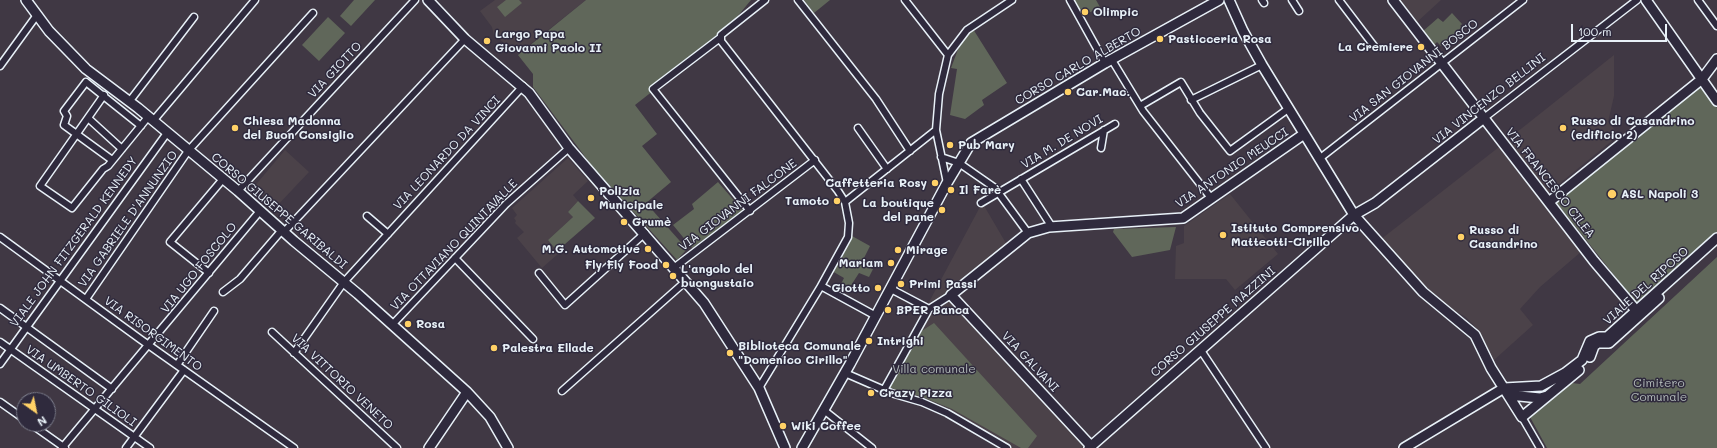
<!DOCTYPE html>
<html>
<head>
<meta charset="utf-8">
<style>
  body { margin:0 }
  #map { position:relative; width:1717px; height:448px; overflow:hidden; background:#403844; font-family:Mali,sans-serif }
  canvas { display:block }
  .north { position:absolute; left:16px; top:392px; width:40px; height:40px; box-sizing:border-box; background:#2f2a3d; border:1px solid #797a88; border-radius:50%; rotate:147deg; font-size:11px; font-weight:700; line-height:16px; text-align:center; color:#e8f1f8 }
  .north::after { content:''; display:block; margin:auto; width:14px; height:18px; background:#ffd166; clip-path:polygon(50% 0,100% 100%,50% 72%,0 100%) }
  .scale { position:absolute; left:1571px; top:24px; width:96px; height:18px; box-sizing:border-box; border:2px solid #e8f1f8; border-top:0; padding-left:5px; font-size:12px; line-height:14px; white-space:nowrap; color:#e8f1f8; -webkit-text-stroke:3px #2f2a3d; paint-order:stroke }
</style>
</head>
<body>
<div id="map">
<canvas width="1717" height="448"></canvas>
<div class="north">N</div>
<div class="scale">100 m</div>
</div>
<script>
const g = document.querySelector('canvas').getContext('2d');
g.lineJoin = 'round';
function paint(path, color) {
  g.fillStyle = color;
  g.fill(path, 'evenodd');
}
function shape(rows) {
  const path = new Path2D();
  for (const r of rows) {
    path.moveTo(r[0], r[1]);
    for (let i = 2; i < r.length; i += 2) path.lineTo(r[i], r[i + 1]);
  }
  return path;
}
function strokePath(path, color, width, dash) {
  g.strokeStyle = color;
  g.lineWidth = width;
  g.lineCap = dash ? 'butt' : 'round';
  g.setLineDash(dash || []);
  g.stroke(path);
}
function drawText(font, color, halo, rows, align = 'center') {
  g.font = font + ' Mali,sans-serif';
  g.lineWidth = 3;
  g.setLineDash([]);
  g.textBaseline = 'middle';
  g.strokeStyle = halo;
  g.fillStyle = color;
  for (const [text, x, y, turn = 0] of rows) {
    g.save();
    g.translate(x, y);
    g.rotate((+turn || 0) * Math.PI / 180);
    g.textAlign = isNaN(turn) ? turn : align;
    if (halo) g.strokeText(text, 0, 0);
    g.fillText(text, 0, 0);
    g.restore();
  }
}
paint(shape([
  [495,0,586,0,518,54,494,35,492,27,480,11],
  [1399,0,1441,0,1417,22,1399,2],
  [1614,55,1614,96,1608,122,1619,135,1548,193,1507,140],
  [1499,147,1582,251,1540,287,1520,309,1533,325,1494,360,1480,332,1466,317,1441,303,1380,240],
  [285,150,309,172,275,208,253,188],
  [568,158,588,181,573,195,578,201,568,212,573,217,548,240,559,253,542,268,517,238,524,232,515,223,516,221,514,218,517,215,512,208],
  [1230,194,1278,254,1235,290,1226,279,1175,279,1176,246,1184,243,1184,226],
  [983,204,1010,250,960,293,960,296,1092,442,1085,448,1002,448,945,416,894,395,878,393,845,378,849,372,881,388,925,311,894,295,898,289,928,304,981,205]
]), '#4b4249');
paint(shape([
  [354,0,375,0,351,26,340,16],
  [506,0,519,0,522,3,505,17,497,7],
  [586,0,751,0,718,40,635,105,657,134,642,146,671,182,646,203,687,249,677,260,592,166,533,87,533,74,518,55],
  [804,0,830,0,814,13],
  [1072,0,1096,0,1100,7,1081,17],
  [1452,13,1462,24,1460,26,1462,27,1441,46,1437,42,1433,46,1422,32,1438,18,1443,22],
  [328,17,345,33,319,61,302,45],
  [973,29,1007,83,982,100,984,105,965,119,950,115,957,69,951,68,960,44],
  [1701,86,1717,108,1717,233,1637,304,1556,202],
  [718,182,744,212,692,248,673,225,694,209,692,204],
  [578,201,595,218,557,251,548,240,573,217,568,212],
  [1176,227,1170,250,1132,257,1113,232,1114,229],
  [852,236,870,246,861,264,873,269,869,277,859,273,848,290,841,284,844,278,832,271,842,257],
  [1717,257,1717,448,1547,448,1530,417,1572,383,1580,384],
  [934,323,1037,436,1028,448,1021,448,952,409,920,396,887,387,920,332]
]), '#60675a');
const street = shape([
  [798,0,876,99,910,151],
  [905,0,948,55],
  [1070,0,1105,63],
  [1262,0,1264,3],
  [1292,0,1299,11],
  [1339,0,1374,46],
  [1698,0,1717,26],
  [720,38,653,89,750,211],
  [1112,60,1143,111,1211,198],
  [0,66,37,15],
  [104,95,40,186,72,208,103,169,108,166,148,117],
  [1191,100,1262,65],
  [129,102,194,17],
  [1140,106,1181,82,1200,113,1230,151,1288,109],
  [88,118,122,149],
  [1484,118,1637,0],
  [153,121,255,0],
  [858,128,887,169],
  [1101,148,1104,130],
  [941,157,959,163,995,188,1028,233],
  [1319,159,1523,0],
  [112,160,64,125,67,116,64,111,86,82,141,126],
  [1021,179,1052,227],
  [947,183,936,130,939,94,948,55,967,30,1012,0],
  [238,191,415,0],
  [845,202,936,130],
  [981,203,1115,124],
  [367,216,388,234],
  [284,232,465,39],
  [0,237,140,339,294,448],
  [455,258,533,339],
  [675,267,815,160],
  [209,273,170,242,223,179],
  [539,273,565,305,645,233],
  [821,286,876,316],
  [891,289,929,309],
  [223,292,240,279,282,230],
  [86,299,188,151,313,13],
  [0,308,112,389],
  [929,309,951,295],
  [392,325,506,204,569,148],
  [272,332,397,448],
  [0,342,150,448],
  [1200,349,1266,448],
  [294,353,344,282,523,86],
  [0,364,167,133],
  [177,365,214,311],
  [845,373,891,393,922,402,947,413,1007,448],
  [759,388,821,286,848,237,849,223,845,202,838,191,721,41,721,35,765,0],
  [884,390,929,309],
  [562,391,686,281],
  [0,402,24,419],
  [825,411,872,448],
  [1522,417,1540,448],
  [31,424,65,448],
  [62,448,260,211],
  [126,448,184,370]
]);
const secondary = shape([
  [26,0,49,31,86,69,138,108,238,191,294,241,358,294,467,392,490,417,508,448],
  [428,0,465,39,529,93,569,148,704,303,759,388,785,448],
  [1229,0,1243,31,1262,65,1354,215,1423,292,1475,335,1491,368,1522,417],
  [1393,0,1594,261,1640,315],
  [1646,0,1717,101],
  [1549,202,1702,79,1717,59],
  [1590,357,1594,346,1598,343,1609,343,1659,298],
  [1509,395,1540,398,1547,396],
  [1522,417,1579,370],
  [1091,446,951,295,1028,233,1049,227,1183,218,1304,134],
  [429,448,467,392],
  [802,448,850,364,947,183,971,143,1105,63,1219,0],
  [1089,448,1354,215,1375,203,1484,118],
  [1404,448,1504,388,1541,386,1565,373,1582,360,1590,341,1599,337,1607,337,1717,238]
]);
strokePath(street, '#e8f1f8', 9);
strokePath(secondary, '#e8f1f8', 12);
strokePath(street, '#2f2a3d', 6);
strokePath(secondary, '#2f2a3d', 9);
for (const [x, y, r, color] of [
  [1085,12,4,"#ffd166"],
  [1160,39,4,"#ffd166"],
  [487,41,4,"#ffd166"],
  [1421,47,4,"#ffd166"],
  [1068,92,4,"#ffd166"],
  [235,128,4,"#ffd166"],
  [1563,128,4,"#ffd166"],
  [950,145,4,"#ffd166"],
  [935,183,4,"#ffd166"],
  [951,190,4,"#ffd166"],
  [1612,194,5,"#ffd166"],
  [591,198,4,"#ffd166"],
  [837,201,4,"#ffd166"],
  [942,210,4,"#ffd166"],
  [624,222,4,"#ffd166"],
  [1223,235,4,"#ffd166"],
  [1461,237,4,"#ffd166"],
  [648,249,4,"#ffd166"],
  [898,250,4,"#ffd166"],
  [891,263,4,"#ffd166"],
  [666,265,4,"#ffd166"],
  [673,276,4,"#ffd166"],
  [901,284,4,"#ffd166"],
  [878,288,4,"#ffd166"],
  [888,310,4,"#ffd166"],
  [408,324,4,"#ffd166"],
  [869,341,4,"#ffd166"],
  [494,348,4,"#ffd166"],
  [730,353,4,"#ffd166"],
  [871,393,4,"#ffd166"],
  [783,426,4,"#ffd166"]
]) {
  const dot = new Path2D();
  dot.arc(x, y, r, 0, 2 * Math.PI);
  g.fillStyle = color;
  g.fill(dot);
  strokePath(dot, '#2f2a3d', 1.5);
}
drawText('bold 12px', '#e8f1f8', '#2f2a3d', [
  ["Olimpic",1093,12],
  ["Largo Papa",495,34],
  ["Giovanni Paolo II",495,48],
  ["Pasticceria Rosa",1168,39],
  ["La Cremiere",1413,47,"right"],
  ["Car.Mac.",1076,92],
  ["Chiesa Madonna",243,121],
  ["del Buon Consiglio",243,135],
  ["Russo di Casandrino",1571,121],
  ["(edificio 2)",1571,135],
  ["Pub Mary",958,145],
  ["Caffetteria Rosy",927,183,"right"],
  ["Il Farè",959,190],
  ["Polizia",599,191],
  ["Municipale",599,205],
  ["ASL Napoli 3",1621,194],
  ["Tamoto",829,201,"right"],
  ["La boutique",934,203,"right"],
  ["del pane",934,217,"right"],
  ["Grumè",632,222],
  ["Istituto Comprensivo",1231,228],
  ["Matteotti-Cirillo",1231,242],
  ["Russo di",1469,230],
  ["Casandrino",1469,244],
  ["M.G. Automotive",640,249,"right"],
  ["Mirage",906,250],
  ["Mariam",883,263,"right"],
  ["Fly Fly Food",658,265,"right"],
  ["L'angolo del",681,269],
  ["buongustaio",681,283],
  ["Primi Passi",909,284],
  ["Giotto",870,288,"right"],
  ["BPER Banca",896,310],
  ["Rosa",416,324],
  ["Intrighi",877,341],
  ["Biblioteca Comunale",738,346],
  ["\"Domenico Cirillo\"",738,360],
  ["Palestra Ellade",502,348],
  ["Crazy Pizza",879,393],
  ["Wiki Coffee",791,426]
], 'left');
drawText('12px', '#e8f1f8', '#2f2a3d', [
  ["CORSO CARLO ALBERTO",1078,66,-30],
  ["VIA GIOTTO",335,70,-47],
  ["VIA SAN GIOVANNI BOSCO",1414,71,-38],
  ["VIA VINCENZO BELLINI",1489,99,-38],
  ["VIA M. DE NOVI",1062,142,-31],
  ["VIA LEONARDO DA VINCI",447,153,-47],
  ["VIA ANTONIO MEUCCI",1232,168,-34],
  ["VIA FRANCESCO CILEA",1550,183,52],
  ["VIA GIOVANNI FALCONE",738,205,-37],
  ["CORSO GIUSEPPE GARIBALDI",279,211,40],
  ["VIA GABRIELE D'ANNUNZIO",128,219,-55],
  ["VIALE JOHN FITZGERALD KENNEDY",74,242,-54],
  ["VIA OTTAVIANO QUINTAVALLE",454,245,-46],
  ["VIA UGO FOSCOLO",199,268,-51],
  ["VIALE DEL RIPOSO",1646,286,-42],
  ["CORSO GIUSEPPE MAZZINI",1213,322,-41],
  ["VIA RISORGIMENTO",153,334,36],
  ["VIA GALVANI",1030,362,47],
  ["VIA VITTORIO VENETO",342,382,43],
  ["VIA UMBERTO GILIOLI",81,386,35]
]);
drawText('12px', '#b2bab9', '#2f2a3d', [
  ["Villa comunale",934,369],
  ["Cimitero",1659,383],
  ["Comunale",1659,397]
]);
</script>
</body>
</html>
